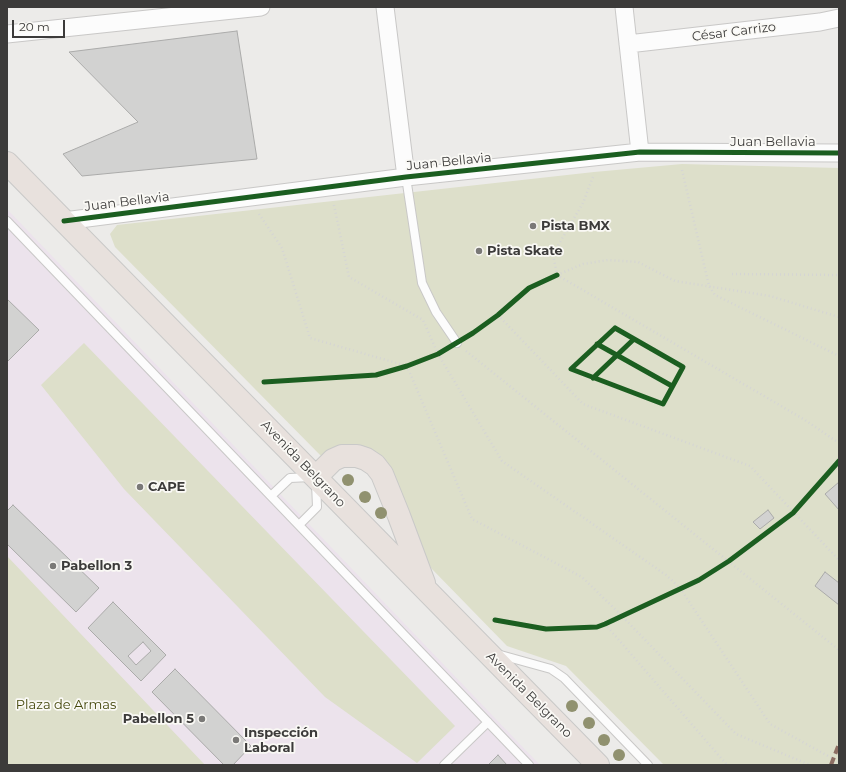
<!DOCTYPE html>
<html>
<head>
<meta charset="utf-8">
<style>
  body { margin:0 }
  #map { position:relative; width:846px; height:772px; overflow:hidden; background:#ecebe9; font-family:Montserrat,sans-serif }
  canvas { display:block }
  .frame { position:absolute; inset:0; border:8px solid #3c3b3a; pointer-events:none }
  .scale { position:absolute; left:12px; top:20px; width:53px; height:18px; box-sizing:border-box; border:2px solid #3c3b3a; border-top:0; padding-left:5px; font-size:12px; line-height:14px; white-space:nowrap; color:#3c3b3a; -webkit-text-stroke:3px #faf9f5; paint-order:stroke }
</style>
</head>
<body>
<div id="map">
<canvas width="846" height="772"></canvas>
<div class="frame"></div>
<div class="scale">20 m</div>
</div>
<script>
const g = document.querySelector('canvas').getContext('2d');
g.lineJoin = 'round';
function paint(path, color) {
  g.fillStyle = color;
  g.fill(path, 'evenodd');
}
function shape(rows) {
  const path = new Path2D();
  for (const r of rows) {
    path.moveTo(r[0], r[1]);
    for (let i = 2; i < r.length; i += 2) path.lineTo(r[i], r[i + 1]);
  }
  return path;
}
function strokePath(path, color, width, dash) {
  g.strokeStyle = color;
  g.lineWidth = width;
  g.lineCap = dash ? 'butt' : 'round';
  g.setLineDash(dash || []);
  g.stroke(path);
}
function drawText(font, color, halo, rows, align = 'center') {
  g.font = font + ' Montserrat,sans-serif';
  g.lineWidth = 3.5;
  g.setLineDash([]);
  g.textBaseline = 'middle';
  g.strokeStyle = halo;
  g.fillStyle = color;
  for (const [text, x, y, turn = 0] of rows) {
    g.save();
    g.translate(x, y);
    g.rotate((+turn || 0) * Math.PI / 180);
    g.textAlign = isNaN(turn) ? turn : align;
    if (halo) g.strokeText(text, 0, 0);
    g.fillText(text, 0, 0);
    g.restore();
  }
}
paint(shape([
  [7,209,540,765,7,765]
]), '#ece3ec');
paint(shape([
  [682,164,839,168,839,765,664,765,566,666,507,646,431,568,385,464,323,458,115,247,110,234,117,225,594,172],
  [84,343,455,726,417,763,325,697,124,489,41,385],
  [7,556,205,765,7,765]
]), '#dddfca');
const building = shape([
  [237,31,257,159,82,176,63,154,138,122,69,52,237,31],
  [7,299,39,330,7,362,7,299],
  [839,482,839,510,825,494,839,482],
  [13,505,99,588,76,612,7,544,7,511,13,505],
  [768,510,774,518,760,529,753,522,768,510],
  [825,572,839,583,839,605,815,586,825,572],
  [113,602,166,655,141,681,88,628,113,602],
  [143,642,151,651,136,665,128,656,143,642],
  [175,669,251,746,233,765,224,765,152,692,175,669],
  [498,755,507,765,488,765,498,755]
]);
paint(building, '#d2d2d1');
strokePath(building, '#ababaa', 1);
const lane = shape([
  [406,177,422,283,436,312,457,343],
  [7,221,529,765],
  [271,496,290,478,311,477],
  [299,525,317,507,316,483],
  [497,654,551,669,564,678,648,765],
  [444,765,488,722]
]);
const street = shape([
  [385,7,406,177],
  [624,7,640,152],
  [7,34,261,7],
  [628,44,820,22,839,18],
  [64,221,406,177,640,152,839,153]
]);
const primary = shape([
  [7,163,598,765],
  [316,477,333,460,342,456,357,456,366,459,375,465,382,474,399,516,424,583]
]);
strokePath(lane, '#c9c8c7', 10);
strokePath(street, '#c9c8c7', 19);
strokePath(primary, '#c9c9c8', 24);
strokePath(shape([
  [682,170,709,286,715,295,839,356],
  [593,177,583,203,553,254,557,275,805,420,839,443],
  [334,205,349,277,423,320,438,354,502,461,666,575,680,588,770,724,839,762],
  [259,214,282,248,310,338,407,366,472,519,582,577,622,616,736,734,810,765],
  [732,274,839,275],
  [557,275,583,264,608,260,638,262,675,281,770,296,839,317],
  [498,315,583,404,750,466,839,560],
  [466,351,839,650],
  [605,624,727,765]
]), '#d5d5d4', 2.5, [1, 3]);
strokePath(lane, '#fcfcfc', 8);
strokePath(street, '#fcfcfc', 17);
strokePath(primary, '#e8e1dd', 22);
strokePath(shape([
  [831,765,839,744]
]), '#8d6e63', 4, [8, 4]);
strokePath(shape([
  [64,221,406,177,640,152,839,153],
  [615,328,683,367,663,404,571,369,615,328],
  [597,344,672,386],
  [593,378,634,339],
  [264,382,376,375,407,366,438,354,473,333,498,315,529,288,557,275],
  [495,620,546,629,597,627,605,624,699,580,729,561,793,513,839,461]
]), '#1b5e20', 5);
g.fillStyle = '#90916f';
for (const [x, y] of [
  [348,480],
  [365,497],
  [381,513],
  [572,706],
  [589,723],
  [604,740],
  [619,755]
]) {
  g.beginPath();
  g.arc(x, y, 6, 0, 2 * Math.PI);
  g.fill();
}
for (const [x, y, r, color] of [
  [533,226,4,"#7a7977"],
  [479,251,4,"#7a7977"],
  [140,487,4,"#7a7977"],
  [53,566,4,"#7a7977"],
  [202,719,4,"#7a7977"],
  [236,740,4,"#7a7977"]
]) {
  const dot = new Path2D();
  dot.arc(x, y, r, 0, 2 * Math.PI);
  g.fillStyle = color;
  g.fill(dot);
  strokePath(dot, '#faf9f5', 1.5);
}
drawText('13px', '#3c3b3a', '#faf9f5', [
  ["César Carrizo",734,32,-7],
  ["Juan Bellavia",773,142],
  ["Juan Bellavia",449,162,-6],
  ["Juan Bellavia",127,202,-7],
  ["Avenida Belgrano",303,464,46],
  ["Avenida Belgrano",529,695,45]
]);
drawText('bold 13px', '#3c3b3a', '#faf9f5', [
  ["Pista BMX",541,226],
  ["Pista Skate",487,251],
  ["CAPE",148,487],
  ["Pabellon 3",61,566],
  ["Pabellon 5",194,719,"right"],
  ["Inspección",244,733],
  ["Laboral",244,748]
], 'left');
drawText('13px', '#44470b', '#faf9f5', [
  ["Plaza de Armas",66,705]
]);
</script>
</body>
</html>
